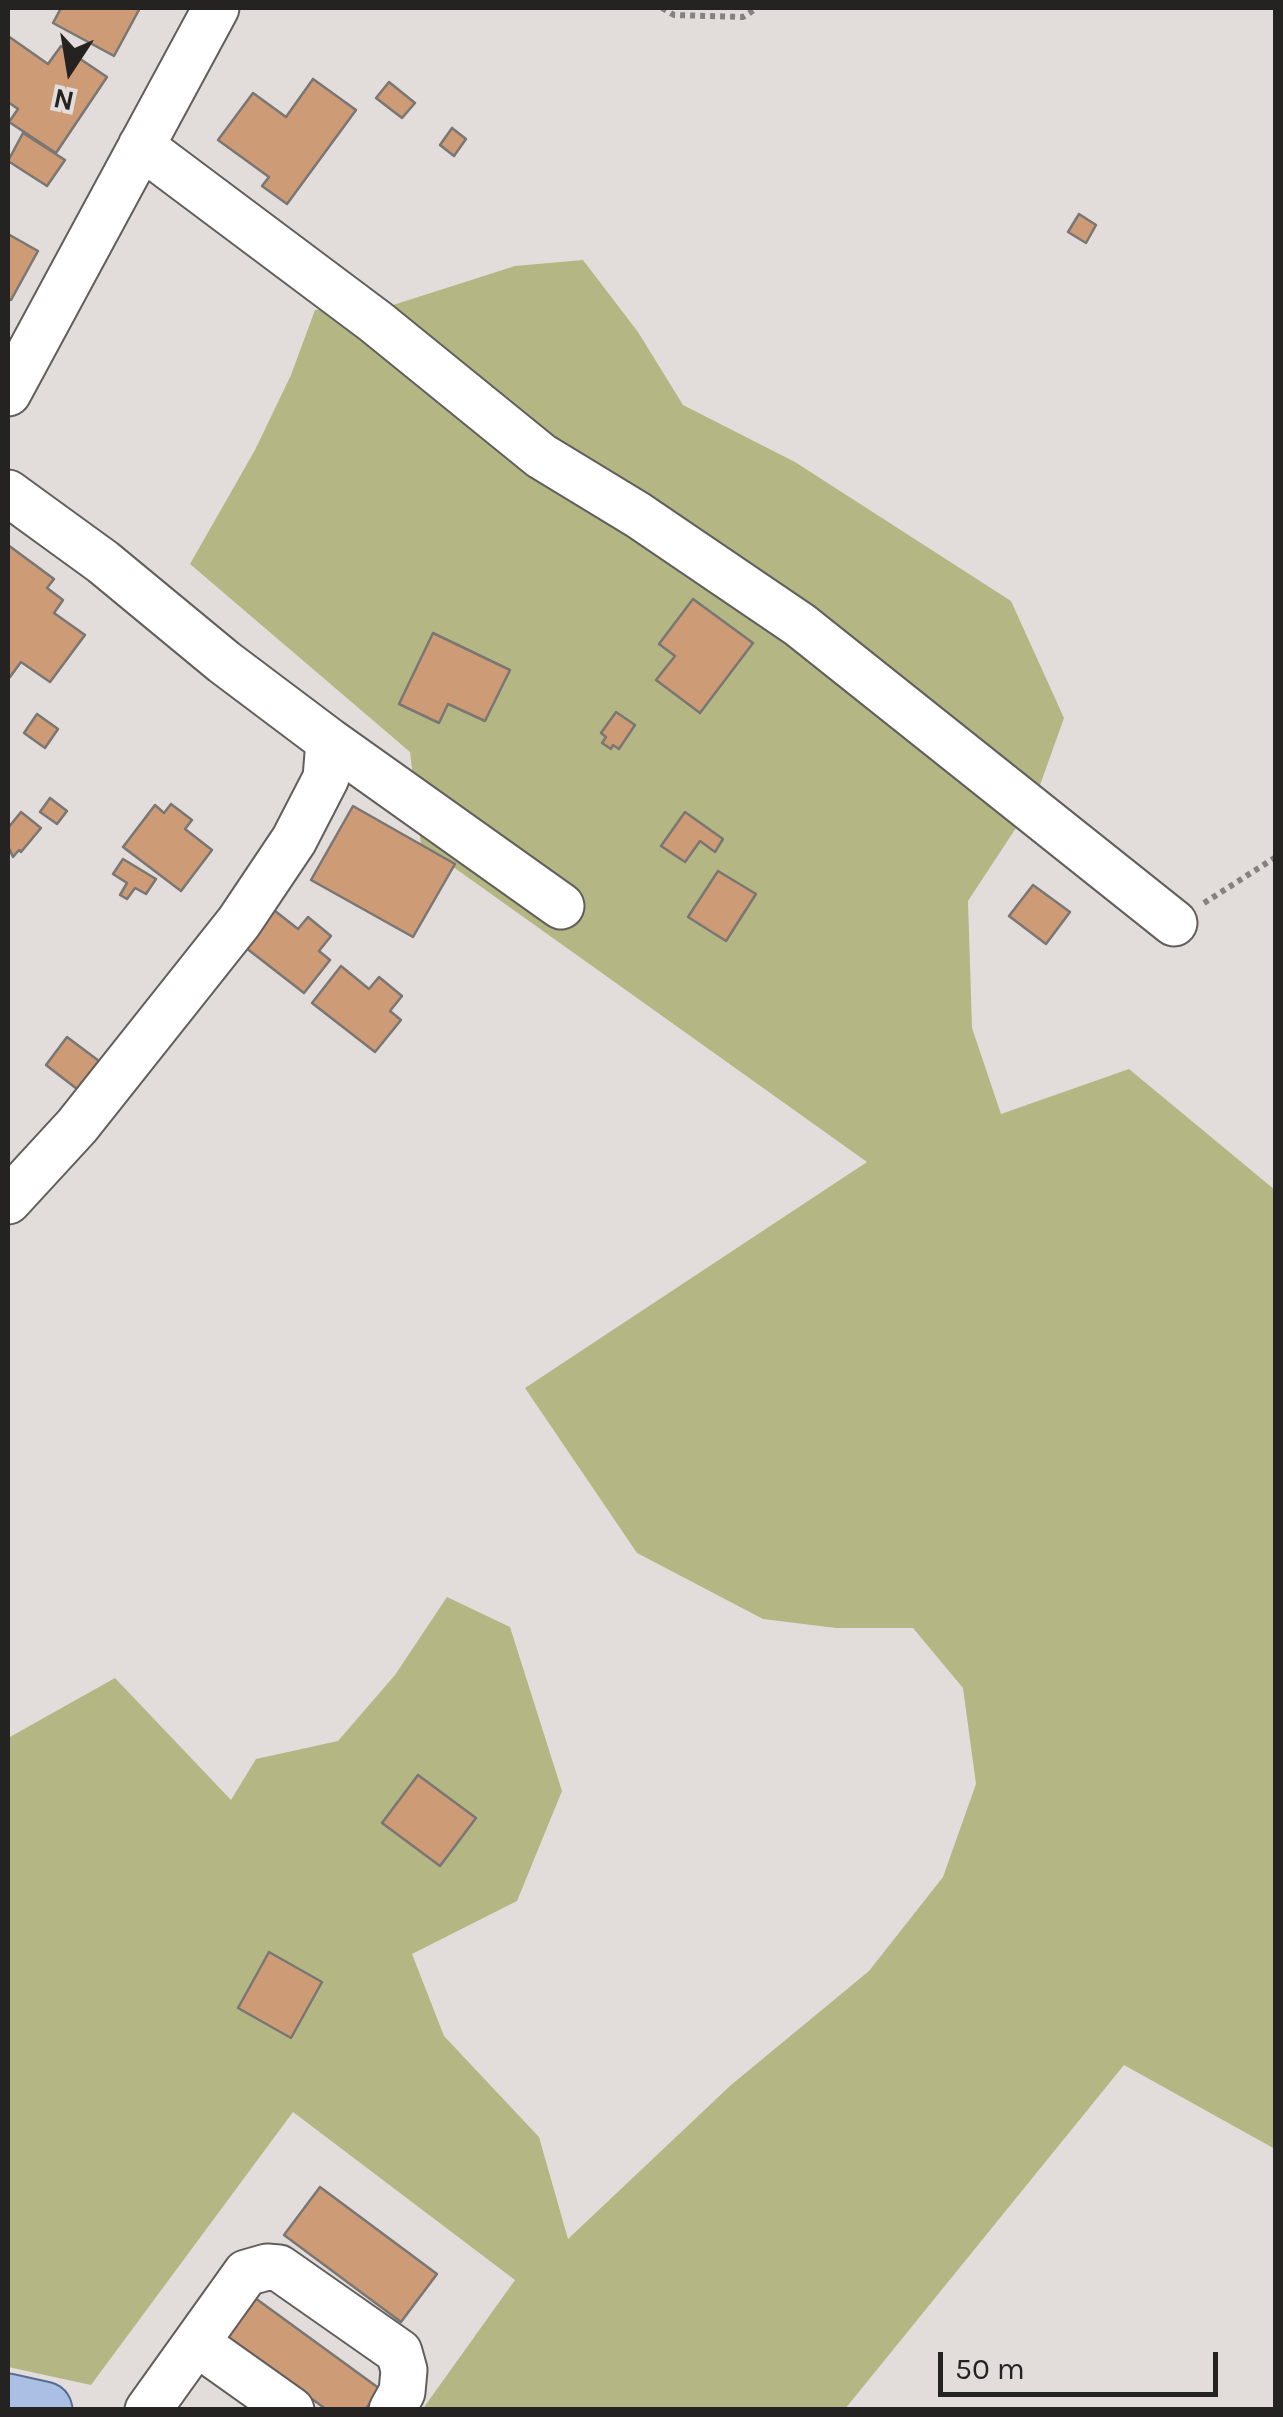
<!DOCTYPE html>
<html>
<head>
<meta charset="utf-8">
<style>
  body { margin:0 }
  #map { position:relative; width:1283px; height:2417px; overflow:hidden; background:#e2ddda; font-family:Karla,sans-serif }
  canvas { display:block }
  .frame { position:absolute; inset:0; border:10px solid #252322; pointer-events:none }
  .north { position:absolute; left:20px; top:20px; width:100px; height:100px; -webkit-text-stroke:8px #e2ddda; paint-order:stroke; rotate:192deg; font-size:28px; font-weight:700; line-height:40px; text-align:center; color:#252322 }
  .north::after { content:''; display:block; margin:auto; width:35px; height:45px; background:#252322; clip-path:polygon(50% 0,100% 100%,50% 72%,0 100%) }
  .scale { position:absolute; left:938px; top:2352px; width:280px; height:45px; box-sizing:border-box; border:5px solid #252322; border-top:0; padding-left:12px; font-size:30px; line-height:35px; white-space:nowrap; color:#252322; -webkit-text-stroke:8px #e2ddda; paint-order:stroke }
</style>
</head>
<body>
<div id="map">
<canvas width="1283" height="2417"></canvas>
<div class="frame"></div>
<div class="north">N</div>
<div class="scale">50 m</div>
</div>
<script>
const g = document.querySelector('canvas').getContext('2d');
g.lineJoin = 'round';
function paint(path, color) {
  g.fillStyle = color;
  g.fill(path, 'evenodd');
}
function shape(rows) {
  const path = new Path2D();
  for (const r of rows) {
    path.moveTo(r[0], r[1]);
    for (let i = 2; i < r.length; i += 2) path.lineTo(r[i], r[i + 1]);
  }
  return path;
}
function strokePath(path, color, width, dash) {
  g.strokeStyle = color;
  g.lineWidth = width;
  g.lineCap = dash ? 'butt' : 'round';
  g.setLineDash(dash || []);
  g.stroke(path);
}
paint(shape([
  [583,260,638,332,683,405,795,462,1011,601,1064,718,1035,799,968,901,972,1028,1001,1114,1129,1069,1275,1190,1275,2149,1124,2065,845,2409,422,2410,515,2280,293,2112,91,2385,8,2367,8,1738,115,1678,231,1800,256,1759,338,1741,395,1675,447,1597,510,1627,562,1791,517,1901,412,1954,444,2036,539,2137,568,2239,731,2085,869,1971,943,1877,976,1784,963,1688,913,1628,836,1628,763,1619,637,1553,525,1388,867,1162,421,844,410,752,190,564,255,450,291,375,315,310,390,306,515,266]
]), '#b4b783');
const building = shape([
  [61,8,140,8,114,56,53,23,61,8],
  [8,36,48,64,61,46,107,77,56,153,9,122,18,109,8,102,8,36],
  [313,79,356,110,287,204,262,186,269,177,218,140,253,93,286,117,313,79],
  [389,82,415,103,402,118,376,98,389,82],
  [452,128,466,139,454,156,440,145,452,128],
  [23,133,65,160,47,186,8,161,23,133],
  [1079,214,1096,225,1086,243,1068,232,1079,214],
  [8,234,38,251,11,300,8,298,8,234],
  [8,545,54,579,47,588,63,600,54,613,85,635,50,682,21,662,10,677,8,675,8,545],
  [693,599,753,643,700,713,656,680,675,656,659,644,693,599],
  [433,633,510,670,485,721,448,704,439,723,399,704,433,633],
  [616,712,635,725,619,749,613,745,611,749,602,743,606,737,601,733,616,712],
  [37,714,58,729,45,748,24,733,37,714],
  [50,798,67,811,57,824,40,812,50,798],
  [171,804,192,820,185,829,212,850,181,891,123,847,155,805,164,813,171,804],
  [353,806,455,864,413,937,311,880,353,806],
  [21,812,41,828,21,852,19,850,13,857,8,846,8,828,21,812],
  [685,812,723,839,715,852,700,841,685,862,661,846,685,812],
  [123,859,156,879,146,894,135,888,127,899,120,895,127,883,113,874,123,859],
  [718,871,756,894,726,941,688,917,718,871],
  [1033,885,1070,912,1046,944,1009,916,1033,885],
  [270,907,298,929,308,917,331,936,319,951,330,960,304,993,241,944,270,907],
  [341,966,369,989,379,977,402,996,390,1011,401,1020,375,1052,312,1003,341,966],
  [67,1037,99,1061,77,1089,46,1065,67,1037],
  [418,1775,476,1818,440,1866,382,1823,418,1775],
  [269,1952,322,1982,291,2038,238,2008,269,1952],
  [320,2187,437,2274,401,2322,284,2235,320,2187],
  [240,2287,380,2389,365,2410,327,2410,211,2325,240,2287]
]);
paint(building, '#cd9b75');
strokePath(building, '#7a7673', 2.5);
const minor = shape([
  [141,146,376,322,541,456,638,515,800,625,1174,923],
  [8,393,216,8],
  [8,493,103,562,224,662,329,741,561,906],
  [8,1201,77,1126,239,922,294,840,326,778,329,741],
  [198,2344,291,2410],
  [148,2410,246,2273,267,2267,279,2268,399,2352,404,2370,402,2392,392,2410]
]);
const major = shape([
  [8,2402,44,2410]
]);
strokePath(minor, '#625e5b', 49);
strokePath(major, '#586d94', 59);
strokePath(shape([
  [662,8,674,15,743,17,757,8],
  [1204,903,1276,857]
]), '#85817f', 6, [5, 5]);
strokePath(minor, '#fff', 45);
strokePath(major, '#abbfe4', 55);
</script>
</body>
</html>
